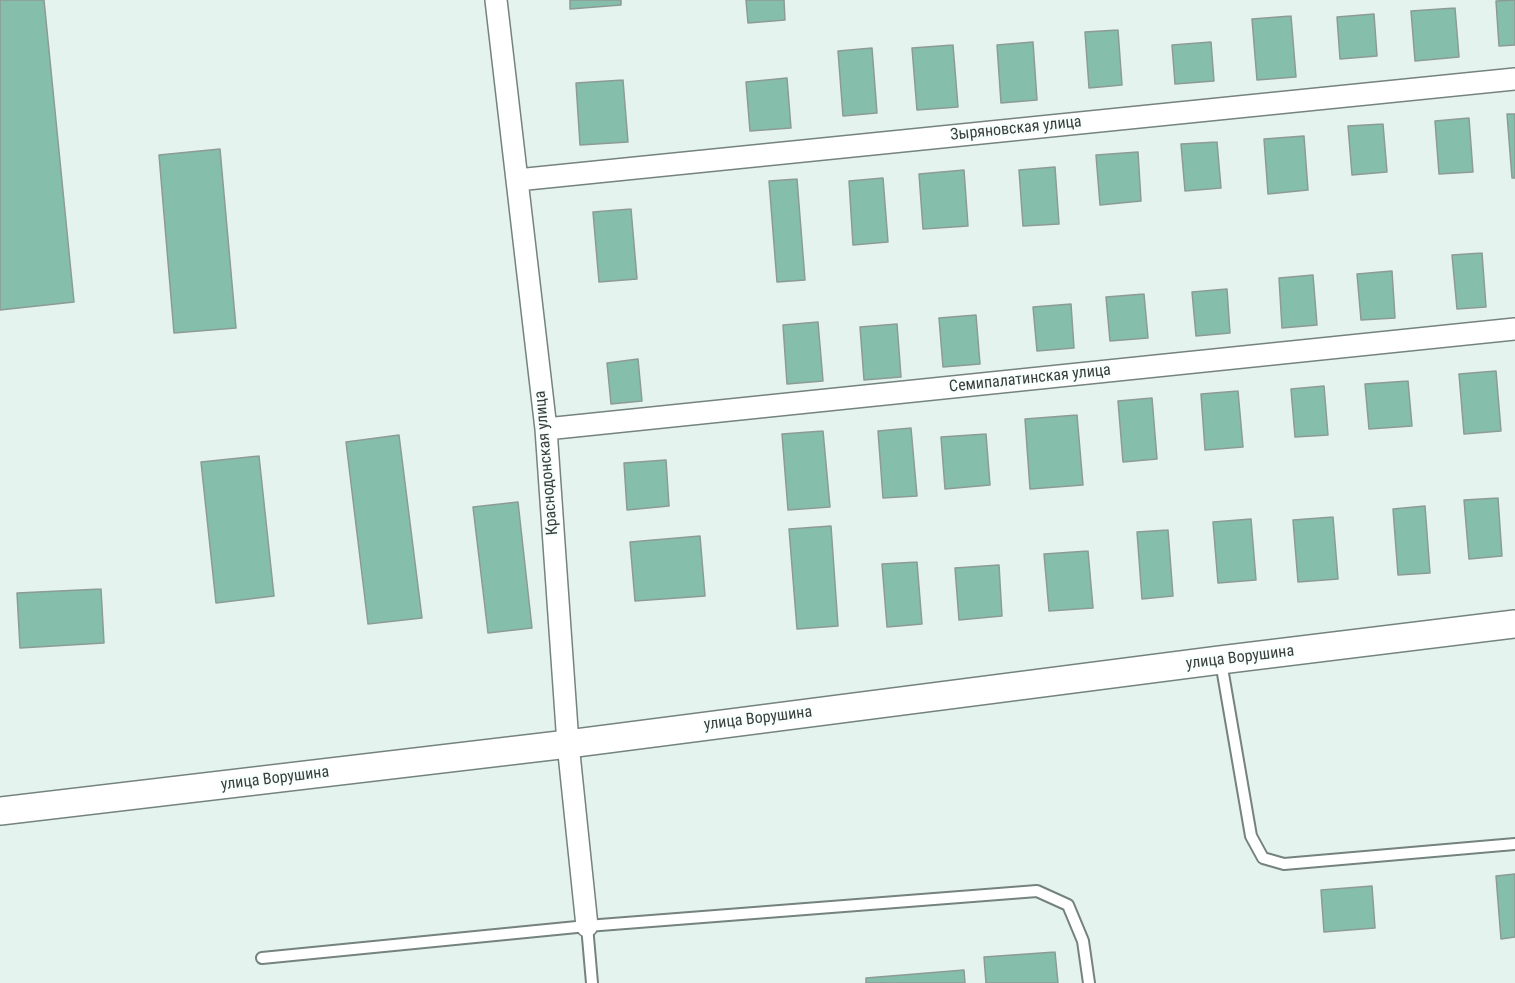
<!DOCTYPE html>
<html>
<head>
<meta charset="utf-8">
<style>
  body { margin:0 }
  canvas { display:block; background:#e4f3ed }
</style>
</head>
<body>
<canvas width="1515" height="983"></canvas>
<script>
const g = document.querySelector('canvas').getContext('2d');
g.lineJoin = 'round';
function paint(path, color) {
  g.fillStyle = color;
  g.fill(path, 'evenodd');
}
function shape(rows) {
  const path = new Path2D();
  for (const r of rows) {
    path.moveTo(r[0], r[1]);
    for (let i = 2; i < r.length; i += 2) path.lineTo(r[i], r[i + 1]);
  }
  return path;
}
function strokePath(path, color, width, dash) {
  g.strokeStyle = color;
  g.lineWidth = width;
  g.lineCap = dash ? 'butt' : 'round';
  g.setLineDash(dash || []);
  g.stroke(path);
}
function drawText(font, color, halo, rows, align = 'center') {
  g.font = font + ' "Roboto Condensed",sans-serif';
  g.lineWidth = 4.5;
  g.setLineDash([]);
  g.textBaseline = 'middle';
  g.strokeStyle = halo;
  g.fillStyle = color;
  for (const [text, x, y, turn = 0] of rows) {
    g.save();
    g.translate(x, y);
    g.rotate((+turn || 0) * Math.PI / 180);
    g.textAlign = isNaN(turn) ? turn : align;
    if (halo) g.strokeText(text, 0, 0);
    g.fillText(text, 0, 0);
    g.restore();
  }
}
const building = shape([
  [0,0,44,0,74,302,0,310,0,0],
  [570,0,621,0,621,5,570,9,570,0],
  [746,0,784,0,785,20,748,23,746,0],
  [1515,0,1515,45,1499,46,1496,1,1515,0],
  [1455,8,1459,57,1415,61,1411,11,1455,8],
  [1374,14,1377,56,1340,59,1337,17,1374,14],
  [1291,16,1296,77,1257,80,1252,19,1291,16],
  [1118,30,1122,85,1089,88,1085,32,1118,30],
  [1033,42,1037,100,1001,103,997,45,1033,42],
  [1211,42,1214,81,1175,84,1172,45,1211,42],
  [953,45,958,107,917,110,912,48,953,45],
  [872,48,877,113,843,116,838,51,872,48],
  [787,78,791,128,750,131,746,82,787,78],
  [623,80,628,142,580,145,576,83,623,80],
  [1507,114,1515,114,1515,178,1512,178,1507,114],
  [1469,118,1473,172,1439,174,1435,121,1469,118],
  [1383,124,1387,172,1352,175,1348,126,1383,124],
  [1304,136,1308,190,1268,194,1264,139,1304,136],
  [1217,142,1221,188,1185,191,1181,144,1217,142],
  [220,149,236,328,174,333,159,155,220,149],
  [1138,152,1141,201,1100,205,1096,155,1138,152],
  [1055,167,1059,224,1023,226,1019,170,1055,167],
  [964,170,968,226,923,229,919,174,964,170],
  [883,178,888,242,853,245,849,181,883,178],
  [797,179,805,280,777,282,769,181,797,179],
  [631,209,637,279,599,282,593,212,631,209],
  [1482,253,1486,307,1457,309,1452,255,1482,253],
  [1392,271,1395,318,1361,320,1357,274,1392,271],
  [1313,275,1317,325,1282,328,1279,278,1313,275],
  [1227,289,1230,333,1196,336,1192,292,1227,289],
  [1144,294,1148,338,1110,341,1106,297,1144,294],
  [1071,304,1074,348,1037,351,1033,307,1071,304],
  [976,315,980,364,943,367,939,318,976,315],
  [818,322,823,381,787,384,783,325,818,322],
  [897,324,901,377,864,380,860,327,897,324],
  [638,359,642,401,611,404,607,363,638,359],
  [1496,371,1501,431,1464,434,1459,374,1496,371],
  [1408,381,1412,426,1369,429,1365,384,1408,381],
  [1324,386,1328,435,1295,437,1291,389,1324,386],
  [1238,391,1243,447,1205,450,1201,394,1238,391],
  [1152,398,1157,459,1123,462,1118,401,1152,398],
  [1077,415,1083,485,1030,489,1025,419,1077,415],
  [911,428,917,496,883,498,878,431,911,428],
  [823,431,830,507,788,510,782,434,823,431],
  [986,434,990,485,945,489,941,437,986,434],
  [399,435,422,618,368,624,346,442,399,435],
  [259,456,274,596,216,603,201,462,259,456],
  [666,460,669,506,627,510,624,463,666,460],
  [1498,498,1502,556,1469,559,1464,500,1498,498],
  [518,502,532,628,488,633,473,507,518,502],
  [1425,506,1430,573,1398,575,1393,509,1425,506],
  [1333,517,1338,579,1298,582,1293,520,1333,517],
  [1251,519,1256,580,1218,583,1213,522,1251,519],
  [831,526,838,626,797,629,789,529,831,526],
  [1168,530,1173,596,1142,599,1137,532,1168,530],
  [700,536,705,596,635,601,630,542,700,536],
  [1088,551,1093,608,1049,611,1044,554,1088,551],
  [917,562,922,624,887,627,882,564,917,562],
  [999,565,1002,616,959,620,955,568,999,565],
  [101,589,104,643,20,648,17,593,101,589],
  [1515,874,1515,937,1501,939,1496,876,1515,874],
  [1372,886,1375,928,1324,932,1321,890,1372,886],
  [1055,952,1058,983,986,983,984,957,1055,952],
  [964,970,965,983,866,983,866,978,964,970]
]);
paint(building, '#85beab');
strokePath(building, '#8d9b96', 1.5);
const service = shape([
  [1221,662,1251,836,1263,858,1284,864,1515,844],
  [587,926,592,983],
  [262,958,587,926,1037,891,1068,905,1083,941,1089,983]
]);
const minor = shape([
  [496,0,546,429,568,744,587,926],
  [517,180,1515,79],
  [546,429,1515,329]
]);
const tertiary = shape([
  [0,811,568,744,1220,660,1515,624]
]);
strokePath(service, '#75837e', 14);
strokePath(minor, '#75837e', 24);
strokePath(tertiary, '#75837e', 30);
strokePath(service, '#fff', 10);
strokePath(minor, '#fff', 21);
strokePath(tertiary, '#fff', 27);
drawText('16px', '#393e3c', '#f6fffb', [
  ["Зыряновская улица",1016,129,-6],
  ["Семипалатинская улица",1030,379,-6],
  ["Краснодонская улица",547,463,-95],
  ["улица Ворушина",1240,658,-7],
  ["улица Ворушина",758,719,-7],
  ["улица Ворушина",275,779,-7]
]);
</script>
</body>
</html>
